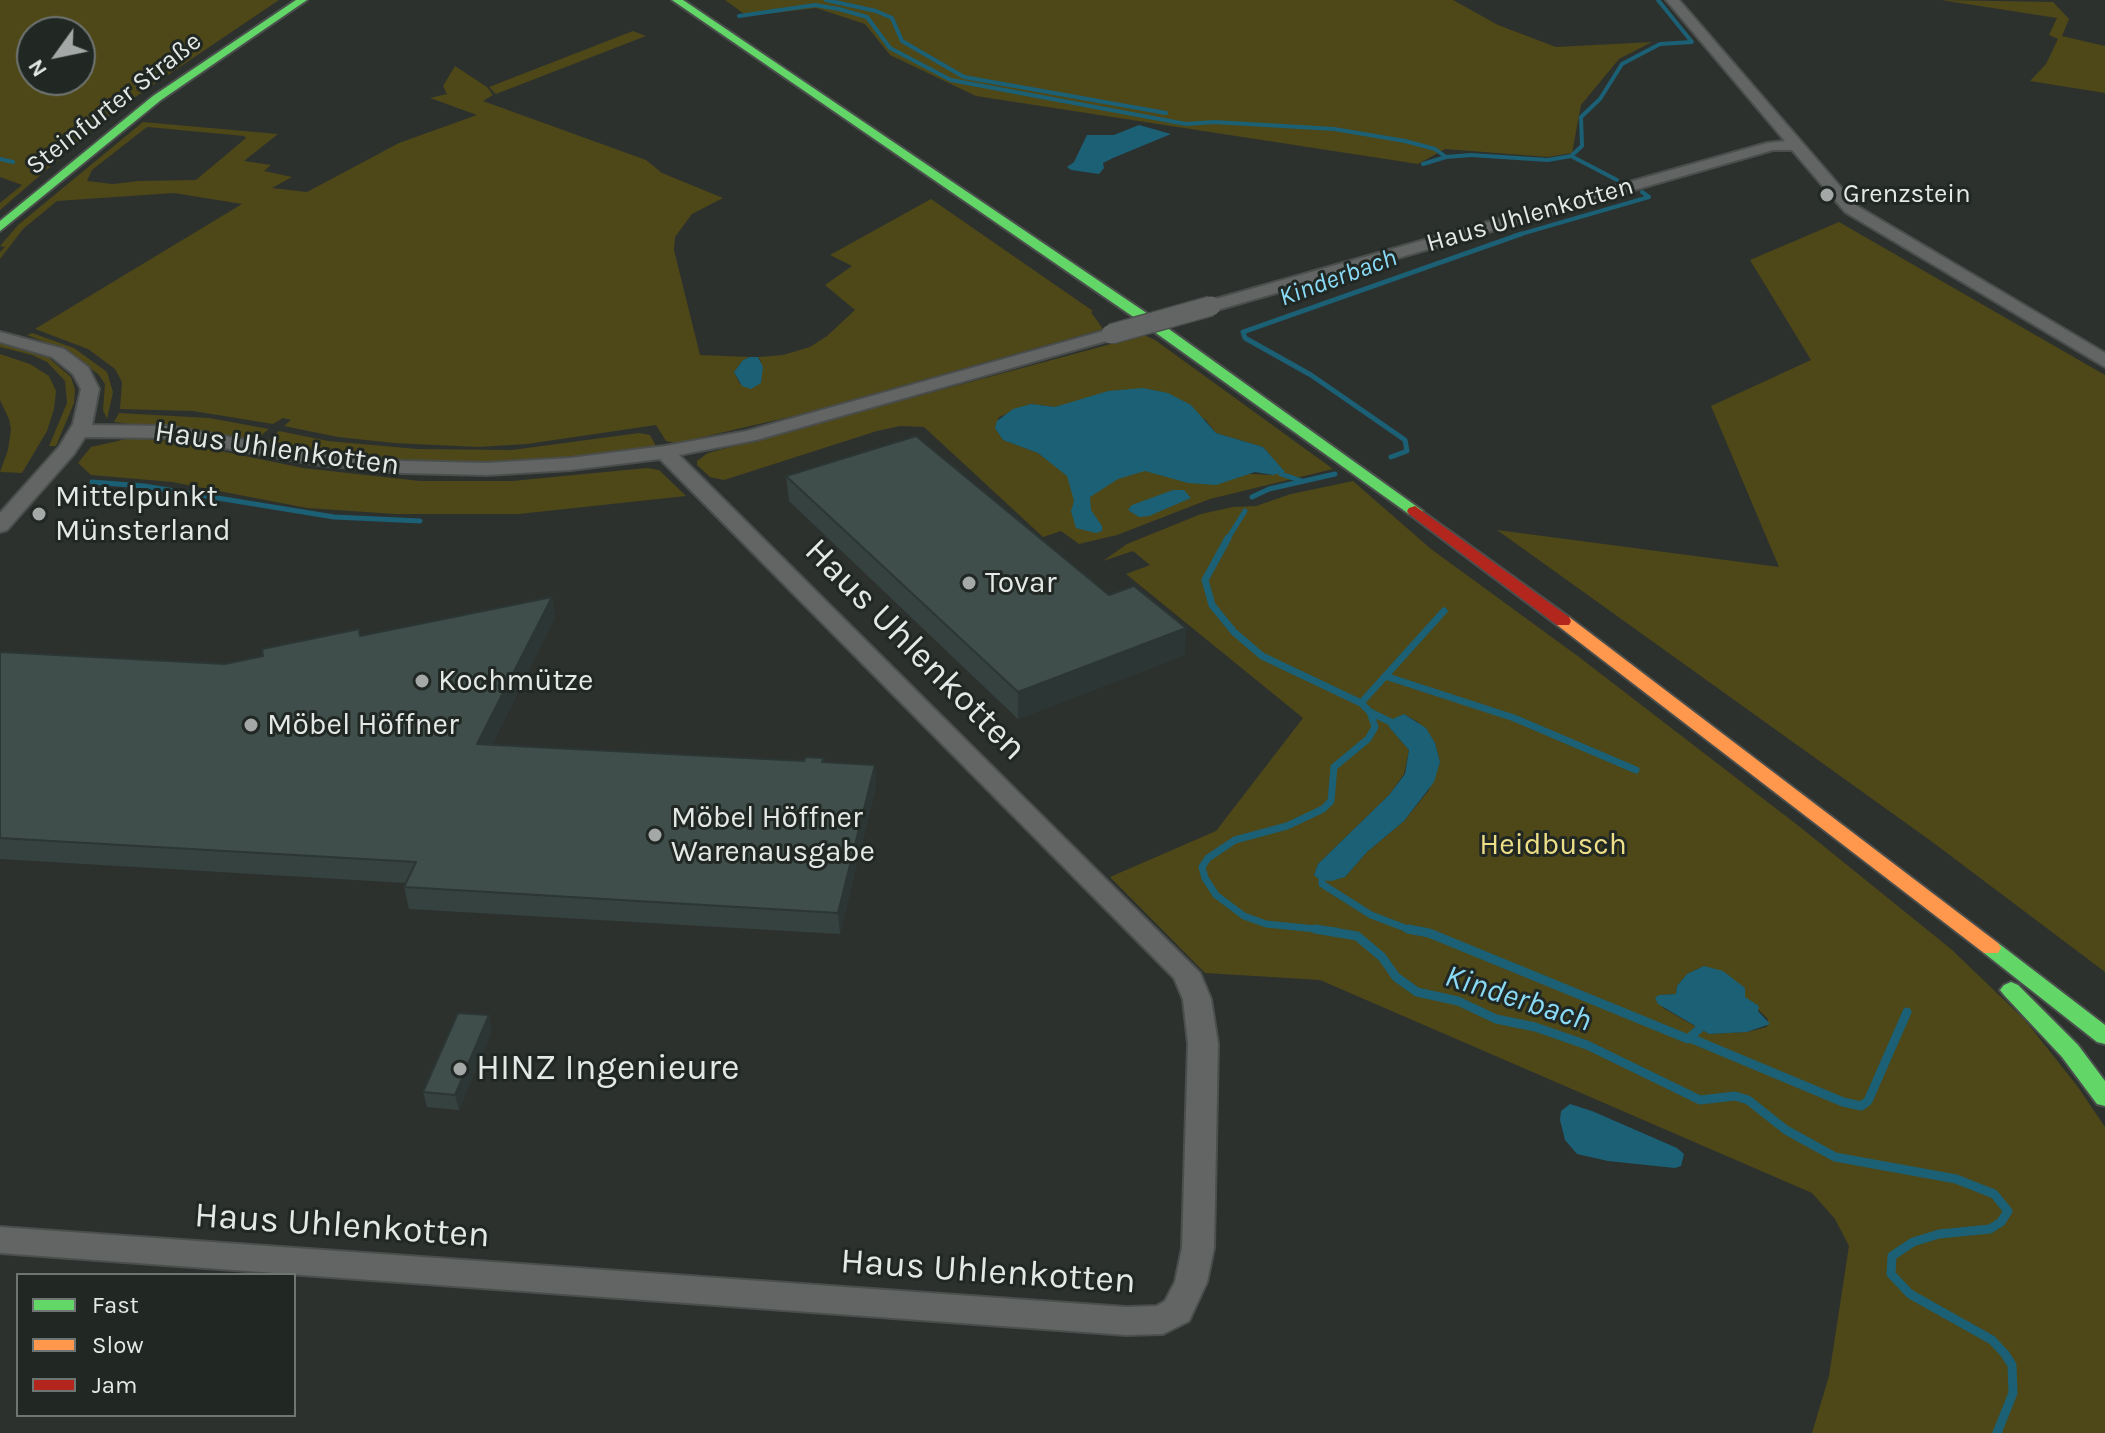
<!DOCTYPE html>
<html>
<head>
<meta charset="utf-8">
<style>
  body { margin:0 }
  #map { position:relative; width:2105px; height:1433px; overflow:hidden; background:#2c312e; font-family:Karla,sans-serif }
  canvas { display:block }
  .legend { position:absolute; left:16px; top:1273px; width:280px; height:144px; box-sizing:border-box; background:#212824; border:2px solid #6f7572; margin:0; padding:10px 14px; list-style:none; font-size:24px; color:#e4e8e6 }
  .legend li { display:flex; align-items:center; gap:16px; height:40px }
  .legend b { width:40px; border:2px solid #6f7572 }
  .north { position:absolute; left:16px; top:16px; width:80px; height:80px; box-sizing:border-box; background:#212824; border:2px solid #6f7572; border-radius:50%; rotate:237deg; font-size:22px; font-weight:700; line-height:32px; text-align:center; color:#e4e8e6 }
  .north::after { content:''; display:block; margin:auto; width:28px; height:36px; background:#a4a8a6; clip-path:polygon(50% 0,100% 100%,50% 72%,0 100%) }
</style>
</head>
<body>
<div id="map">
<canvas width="2105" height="1433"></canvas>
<ul class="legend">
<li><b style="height:10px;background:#63d668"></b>Fast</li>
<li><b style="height:10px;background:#ff974d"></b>Slow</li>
<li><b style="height:10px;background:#b3261e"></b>Jam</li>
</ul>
<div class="north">N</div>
</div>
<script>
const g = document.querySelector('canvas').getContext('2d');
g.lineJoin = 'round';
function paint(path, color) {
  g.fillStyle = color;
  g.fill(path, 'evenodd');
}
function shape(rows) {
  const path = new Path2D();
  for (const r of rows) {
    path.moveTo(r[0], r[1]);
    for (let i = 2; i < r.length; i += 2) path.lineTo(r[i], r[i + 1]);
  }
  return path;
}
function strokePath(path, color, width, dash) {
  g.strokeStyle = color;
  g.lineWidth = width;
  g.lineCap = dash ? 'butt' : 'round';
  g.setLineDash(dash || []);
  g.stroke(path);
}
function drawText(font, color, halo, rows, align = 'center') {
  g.font = font + ' Karla,sans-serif';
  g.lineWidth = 6;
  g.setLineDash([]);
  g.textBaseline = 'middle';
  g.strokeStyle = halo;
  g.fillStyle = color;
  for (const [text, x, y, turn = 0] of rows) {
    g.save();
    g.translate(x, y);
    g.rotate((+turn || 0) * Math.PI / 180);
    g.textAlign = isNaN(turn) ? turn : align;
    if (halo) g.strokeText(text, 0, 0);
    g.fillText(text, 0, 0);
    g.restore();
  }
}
paint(shape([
  [0,0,279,0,116,110,0,210,0,203,22,185,0,177],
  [80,32,80,80,32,80,32,32],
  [725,0,1453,0,1498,25,1556,47,1652,42,1619,59,1581,105,1572,153,1548,157,1445,149,1418,164,976,96,890,55,865,24,816,8,747,16],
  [1941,0,2053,2,2069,19,2062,36,2105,46,2105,93,2030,81,2046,64,2058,39,2049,35,2057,18],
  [633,31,646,36,496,94,489,87],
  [455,66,487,87,493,95,483,101,646,160,662,173,723,198,692,214,675,237,674,250,700,355,750,357,743,360,734,372,740,384,761,361,758,357,783,355,810,347,827,336,855,310,825,285,852,266,830,255,931,199,1093,311,1091,312,1103,329,798,415,677,443,666,441,656,425,527,444,478,447,394,443,338,437,284,426,291,420,283,418,273,424,193,411,120,409,122,382,115,369,88,349,35,329,242,204,174,193,57,201,23,229,0,259,0,252,5,247,0,246,18,225,143,122,278,134,244,161,271,165,264,171,292,177,272,188,307,192,399,143,477,115,430,98,447,94,443,86],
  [147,127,244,136,246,138,196,180,138,181,113,184,87,181,92,170],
  [1839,222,2105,375,2105,972,1931,841,1497,530,1779,567,1711,406,1811,360,1750,260],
  [32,333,74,348,107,372,113,392,107,419,103,410,105,384,99,375,70,352,27,335],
  [1144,335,1155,340,1333,469,1210,499,1117,535,1079,544,1061,531,1043,537,924,427,900,426,877,431,724,480,710,477,697,465,697,461,708,453],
  [1031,404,1055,407,1068,404,1205,419,1216,433,1263,447,1281,468,1273,475,1054,465,1038,453,1003,440,995,428,999,417],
  [0,343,49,358,71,377,75,390,74,403,56,446,49,446,67,403,65,381,47,362,32,355,0,347],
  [0,354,30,364,49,376,56,391,54,409,47,431,22,473,0,472,8,450,11,429,9,419,0,400],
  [119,413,209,418,269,429,259,437,246,438,114,422],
  [279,431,328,441,417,449,512,450,639,433,650,435,656,446,577,459,493,464,421,463,347,456,268,441],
  [135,437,177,442,303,468,420,481,512,481,647,468,659,470,686,496,519,514,395,514,307,508,172,482,91,475,78,463,91,447],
  [1353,481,1431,549,1579,657,1800,827,1951,949,2025,1020,2078,1087,2105,1127,2105,1433,1812,1433,1829,1376,1849,1246,1835,1219,1812,1193,1320,980,1205,973,1110,877,1216,831,1303,718,1126,574,1150,565,1133,551,1103,561,1127,544,1201,514,1233,507,1256,506,1291,494],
  [1404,714,1418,722,1435,743,1440,762,1429,790,1404,821,1367,852,1345,877,1314,875,1318,864,1389,795,1404,774,1409,750,1389,727],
  [1704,966,1745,988,1745,997,1768,1019,1767,1027,1747,1032,1709,1034,1663,1008,1659,995,1676,994,1677,986,1687,974]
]), '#4e4718');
paint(shape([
  [1139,125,1171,134,1113,158,1103,163,1104,168,1099,174,1071,170,1067,167,1074,162,1087,135,1114,135],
  [750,357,758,357,763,367,761,383,751,389,742,386,734,372,743,360],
  [1143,388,1168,393,1191,405,1216,433,1263,447,1285,472,1273,475,1255,472,1216,485,1188,483,1145,471,1118,479,1090,497,1091,510,1102,526,1102,531,1096,533,1076,528,1071,511,1074,501,1067,476,1038,453,1003,440,995,428,997,421,1013,409,1031,404,1055,407,1108,391],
  [1173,490,1184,490,1191,498,1149,516,1139,517,1128,510,1132,505],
  [1404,714,1426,728,1435,743,1440,762,1434,782,1404,821,1367,852,1345,877,1331,881,1320,880,1314,875,1318,864,1389,795,1405,774,1409,750,1389,727,1388,721],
  [1704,966,1723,971,1745,988,1745,997,1759,1006,1758,1011,1770,1024,1747,1032,1709,1034,1658,1004,1655,998,1659,995,1676,994,1677,986,1687,974],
  [1570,1104,1592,1111,1677,1148,1684,1154,1681,1166,1675,1168,1608,1161,1577,1154,1565,1140,1560,1120,1561,1111]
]), '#1b6075');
strokePath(shape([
  [826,0,876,11,892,18,902,41,964,77,1166,113],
  [739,16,815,5,839,9,867,17,890,48,951,80,1186,124,1214,122,1334,129,1405,141,1435,149,1446,157],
  [0,159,13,162],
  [1423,164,1446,157,1471,155,1548,160,1571,156],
  [1617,180,1571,156,1582,146,1581,117,1600,99,1622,64,1660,44,1692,42,1658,0],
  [1514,236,1649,197,1642,192]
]), '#1b6075', 4);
strokePath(shape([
  [1391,457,1407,451,1405,440,1311,375,1245,338,1243,332,1521,234],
  [1281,474,1302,481],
  [92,482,144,486,334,517,420,521],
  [1252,497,1269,489,1335,474],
  [1227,540,1245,511]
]), '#1b6075', 5);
strokePath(shape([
  [1228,538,1205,580,1212,605,1234,632,1262,656,1361,703,1370,712,1375,727,1368,739,1334,767,1331,801,1323,809,1287,826,1235,840,1208,858,1202,867,1205,878,1216,895,1244,916,1266,924,1336,931],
  [1385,676,1514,718,1636,770],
  [1361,703,1444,611],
  [1370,712,1397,725],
  [1322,873,1322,884,1371,915,1413,931]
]), '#1b6075', 7);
strokePath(shape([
  [1315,929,1357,936,1382,957,1396,977,1417,992,1458,1001,1496,1019,1535,1027,1587,1045,1700,1100,1735,1096,1748,1100,1786,1130,1835,1157,1956,1179,1994,1194,2008,1211,2001,1222,1990,1229,1939,1234,1913,1242,1892,1256,1891,1274,1910,1294,1992,1340,2005,1354,2012,1365,2013,1393,1997,1433],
  [1408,929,1429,933,1688,1039,1699,1029],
  [1690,1038,1843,1102,1861,1106,1868,1101,1907,1012]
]), '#1b6075', 9);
const street = shape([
  [1666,0,1679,0,1857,206,2105,353,2105,367,1845,212,1792,150,1773,150,1217,310,1205,310,1202,306,1205,302,1767,143,1785,141,1666,0],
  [1111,329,1120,334,1117,338,756,440,679,455,1200,973,1211,999,1218,1044,1214,1248,1207,1282,1189,1321,1163,1334,1126,1335,0,1253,0,1227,1126,1307,1157,1306,1165,1301,1175,1282,1182,1248,1188,1044,1183,999,1174,978,660,459,570,470,487,475,402,473,320,465,167,438,85,437,74,454,7,530,0,532,0,513,59,447,73,424,81,389,73,374,52,357,0,342,0,332,64,349,88,367,99,389,92,425,167,426,320,453,402,461,487,463,570,458,665,446,747,431,1111,329]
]);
const fast = shape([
  [296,0,307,0,161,100,0,231,0,221,153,96,296,0],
  [672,0,683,0,1145,312,1423,511,1421,514,1409,514,1135,318,672,0],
  [1991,941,1998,943,2105,1025,2105,1044,2097,1042,1984,953,1981,948,1984,943,1991,941],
  [2011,982,2018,985,2078,1045,2105,1081,2105,1106,2097,1104,2062,1057,2004,995,2000,990,2004,985,2011,982]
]);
const slow = shape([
  [1563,616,1569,617,1998,943,2001,948,1998,953,1984,953,1557,625,1555,621,1557,617,1563,616]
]);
const jam = shape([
  [1415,506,1569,617,1571,621,1569,625,1557,625,1409,514,1407,511,1409,508,1415,506]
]);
strokePath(street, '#4a4e4c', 4);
strokePath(fast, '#4a4e4c', 4);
strokePath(slow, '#4a4e4c', 4);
strokePath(jam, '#4a4e4c', 4);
paint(street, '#626564');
paint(fast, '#63d668');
paint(slow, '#ff974d');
paint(jam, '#b3261e');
const streetBridge = shape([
  [1111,334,1211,306]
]);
strokePath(streetBridge, '#4a4e4c', 22, []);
strokePath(streetBridge, '#626564', 19);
paint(shape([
  [786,476,1109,595,1185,655,1018,719,789,501],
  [552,597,555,617,492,745,875,765,876,786,840,934,409,909,404,887,406,883,0,859,0,652,225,664],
  [492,1030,459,1110,427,1107,423,1092]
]), '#364240');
paint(shape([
  [552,597,555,617,482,765,477,744],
  [1186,628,1185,655,1018,719,1018,692],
  [875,765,876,786,840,934,838,913],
  [489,1015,492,1030,459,1110,455,1095]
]), '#2c3634');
const building = shape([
  [916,436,1109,595,1134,586,1186,628,1018,692,786,476,916,436],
  [552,597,477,744,804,761,806,757,824,758,822,762,875,765,838,913,404,887,416,862,0,838,0,652,225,664,263,656,262,649,359,629,360,636,552,597],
  [458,1013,489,1015,455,1095,423,1092,458,1013]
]);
paint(building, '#3f4d4b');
strokePath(building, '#2c3634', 2);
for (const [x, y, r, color] of [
  [1827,195,8,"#a4a8a6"],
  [39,514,8,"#a4a8a6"],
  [969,583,8,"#a4a8a6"],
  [422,681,8,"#a4a8a6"],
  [251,725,8,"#a4a8a6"],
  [655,835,8,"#a4a8a6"],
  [460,1069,8,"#a4a8a6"]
]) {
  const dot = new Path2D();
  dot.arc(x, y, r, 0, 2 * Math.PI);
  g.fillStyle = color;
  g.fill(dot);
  strokePath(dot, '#212824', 3);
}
drawText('26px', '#e4e8e6', '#212824', [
  ["Steinfurter Straße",114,104,-38],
  ["Haus Uhlenkotten",1530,215,-16]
]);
drawText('26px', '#e4e8e6', '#212824', [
  ["Grenzstein",1843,195]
], 'left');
drawText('italic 26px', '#8adaf6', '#212824', [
  ["Kinderbach",1338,278,-20]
]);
drawText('30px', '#e4e8e6', '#212824', [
  ["Haus Uhlenkotten",277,449,8]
]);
drawText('30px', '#e4e8e6', '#212824', [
  ["Mittelpunkt",55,497],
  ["Münsterland",55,531],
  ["Tovar",985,583],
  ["Kochmütze",438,681],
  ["Möbel Höffner",267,725],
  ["Möbel Höffner",671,818],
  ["Warenausgabe",671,852]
], 'left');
drawText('30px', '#ecde87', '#212824', [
  ["Heidbusch",1553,845]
]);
drawText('italic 32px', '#8adaf6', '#212824', [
  ["Kinderbach",1518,999,18]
]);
drawText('36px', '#e4e8e6', '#212824', [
  ["Haus Uhlenkotten",915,650,45],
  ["Haus Uhlenkotten",342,1226,4],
  ["Haus Uhlenkotten",988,1272,4]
]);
drawText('36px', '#e4e8e6', '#212824', [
  ["HINZ Ingenieure",476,1069]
], 'left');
</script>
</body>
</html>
